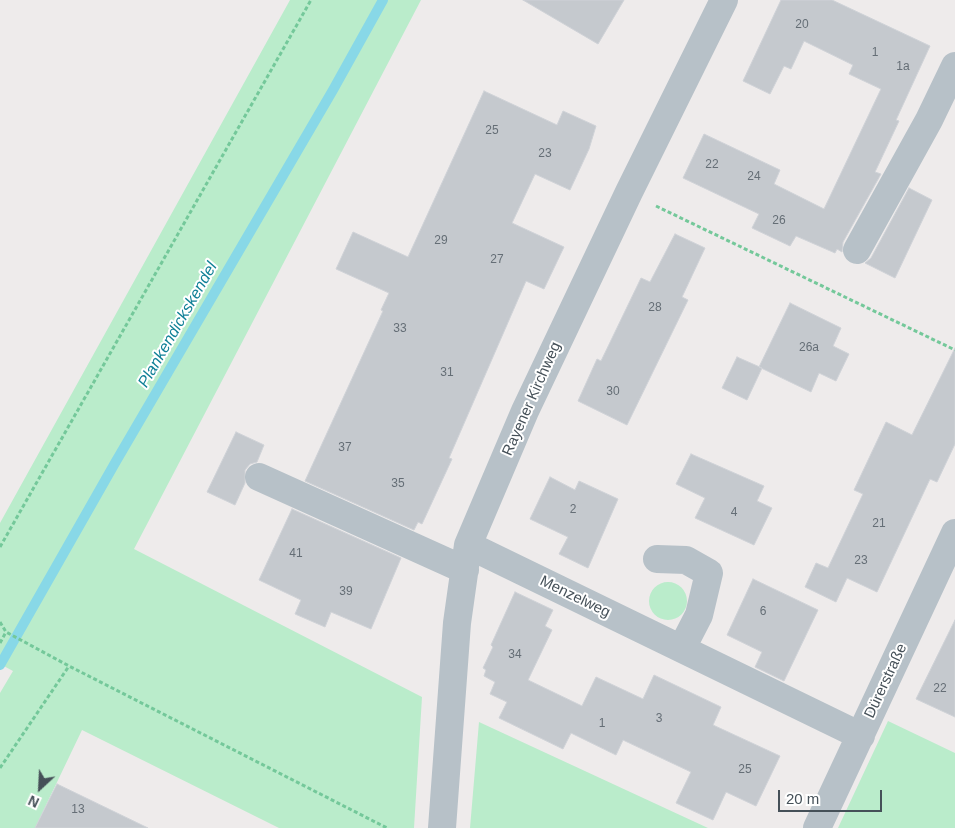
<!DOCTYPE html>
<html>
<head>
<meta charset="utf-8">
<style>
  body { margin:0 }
  #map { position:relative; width:955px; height:828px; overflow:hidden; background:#eeebeb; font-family:Helvetica,sans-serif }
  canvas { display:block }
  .north { position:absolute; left:15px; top:763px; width:50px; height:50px; -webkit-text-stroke:4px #fff; paint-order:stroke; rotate:205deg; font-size:14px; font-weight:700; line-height:20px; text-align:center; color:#455058 }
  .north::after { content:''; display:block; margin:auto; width:18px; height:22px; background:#455058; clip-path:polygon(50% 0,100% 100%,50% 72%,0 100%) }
  .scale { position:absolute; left:778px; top:790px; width:104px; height:22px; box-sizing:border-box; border:2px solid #455058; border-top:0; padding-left:6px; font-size:15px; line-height:18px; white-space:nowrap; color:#455058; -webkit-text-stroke:4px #fff; paint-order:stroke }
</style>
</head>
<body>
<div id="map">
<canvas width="955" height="828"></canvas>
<div class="north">N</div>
<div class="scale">20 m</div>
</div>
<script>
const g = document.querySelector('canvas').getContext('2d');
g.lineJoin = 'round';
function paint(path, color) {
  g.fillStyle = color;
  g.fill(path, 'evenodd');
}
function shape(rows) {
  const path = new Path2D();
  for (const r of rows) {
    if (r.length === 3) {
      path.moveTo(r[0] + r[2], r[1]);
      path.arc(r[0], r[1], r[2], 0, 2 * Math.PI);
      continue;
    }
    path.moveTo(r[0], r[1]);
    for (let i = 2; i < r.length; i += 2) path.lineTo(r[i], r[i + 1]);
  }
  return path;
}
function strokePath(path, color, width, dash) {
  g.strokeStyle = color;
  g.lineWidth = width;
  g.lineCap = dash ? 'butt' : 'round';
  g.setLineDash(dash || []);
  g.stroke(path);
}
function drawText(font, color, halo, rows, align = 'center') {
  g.font = font + ' Helvetica,sans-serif';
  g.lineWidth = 4;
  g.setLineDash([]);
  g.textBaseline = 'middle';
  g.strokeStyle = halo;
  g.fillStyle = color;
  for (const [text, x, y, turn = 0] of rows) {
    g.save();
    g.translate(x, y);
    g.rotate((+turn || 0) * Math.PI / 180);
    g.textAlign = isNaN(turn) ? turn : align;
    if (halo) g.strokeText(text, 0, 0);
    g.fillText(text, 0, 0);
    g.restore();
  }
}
paint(shape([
  [290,0,421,0,134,549,422,697,414,828,279,828,82,730,35,828,0,828,0,693,13,671,0,664,0,523],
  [668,601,19],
  [888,721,955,753,955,828,838,828],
  [479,722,708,828,470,828]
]), '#baeccb');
strokePath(shape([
  [0,665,115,463,333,90,383,0]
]), '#88d8e7', 10);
const building = shape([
  [523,0,624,0,598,44,523,0],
  [781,0,832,0,930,46,896,120,899,121,875,172,881,174,843,242,842,252,837,249,835,253,796,236,790,246,752,228,759,214,683,178,704,134,780,170,774,184,824,209,881,89,849,74,853,65,804,41,791,69,784,66,770,94,743,81,781,0],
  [484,91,557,125,563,111,596,126,589,149,570,190,535,174,512,223,564,247,544,289,526,281,449,458,452,459,422,524,418,522,414,530,305,481,383,311,381,310,389,293,336,269,353,232,408,257,484,91],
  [909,188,932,200,895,278,865,263,871,258,909,188],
  [675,234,705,248,682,297,688,300,627,425,578,401,597,359,601,361,641,278,650,282,675,234],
  [790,303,841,328,833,346,849,354,836,381,819,373,811,392,759,367,790,303],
  [955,348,955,444,937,482,930,479,877,592,847,578,836,602,805,587,816,563,828,568,863,494,854,490,886,422,912,435,955,348],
  [737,357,762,368,747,400,722,388,737,357],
  [236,432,264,445,257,462,250,464,245,470,245,483,235,505,207,492,236,432],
  [691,454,764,486,757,501,772,508,754,545,695,518,705,498,676,484,691,454],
  [550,477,575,490,579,481,618,499,588,568,559,554,568,537,530,519,550,477],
  [292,509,401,558,371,629,331,612,325,627,295,614,301,600,259,580,292,509],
  [753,579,818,610,784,681,755,667,762,652,727,635,753,579],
  [515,592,553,610,545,626,552,630,528,680,582,706,596,677,643,699,654,675,721,707,713,725,780,756,756,806,726,792,713,820,676,803,691,772,623,740,616,755,571,733,563,749,499,718,507,702,490,694,495,682,484,676,486,670,483,668,493,647,491,645,515,592],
  [955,620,955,717,916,699,955,620],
  [57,784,148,828,35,828,57,784]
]);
paint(building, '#c5c9ce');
strokePath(building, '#cfd2d7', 1);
strokePath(shape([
  [656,206,955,350],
  [0,547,311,0],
  [0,622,6,632,69,666,387,828],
  [0,643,6,632],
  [0,768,69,666]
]), '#74c89a', 3, [4, 2.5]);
strokePath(shape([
  [857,250,929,120,955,66],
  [259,477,465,570],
  [468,545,861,736],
  [657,559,686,560,709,573,699,615,682,648],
  [442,828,457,623,468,545,525,411,629,192,724,0],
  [817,828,955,533]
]), '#b7c1c8', 28);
drawText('12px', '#656e76', null, [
  ["20",802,25],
  ["1",875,53],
  ["1a",903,67],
  ["25",492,131],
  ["23",545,154],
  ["22",712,165],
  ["24",754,177],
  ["26",779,221],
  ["29",441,241],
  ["27",497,260],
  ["28",655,308],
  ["33",400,329],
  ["26a",809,348],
  ["31",447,373],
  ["30",613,392],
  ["37",345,448],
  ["35",398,484],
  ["2",573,510],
  ["4",734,513],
  ["21",879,524],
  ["41",296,554],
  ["23",861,561],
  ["39",346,592],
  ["6",763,612],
  ["34",515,655],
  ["22",940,689],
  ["3",659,719],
  ["1",602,724],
  ["25",745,770],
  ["13",78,810]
]);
drawText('15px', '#455058', '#fff', [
  ["Rayener Kirchweg",532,399,-66],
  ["Menzelweg",575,597,26],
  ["Dürerstraße",886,681,-65]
]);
drawText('italic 16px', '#118197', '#fff', [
  ["Plankendickskendel",178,325,-60]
]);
</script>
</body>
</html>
